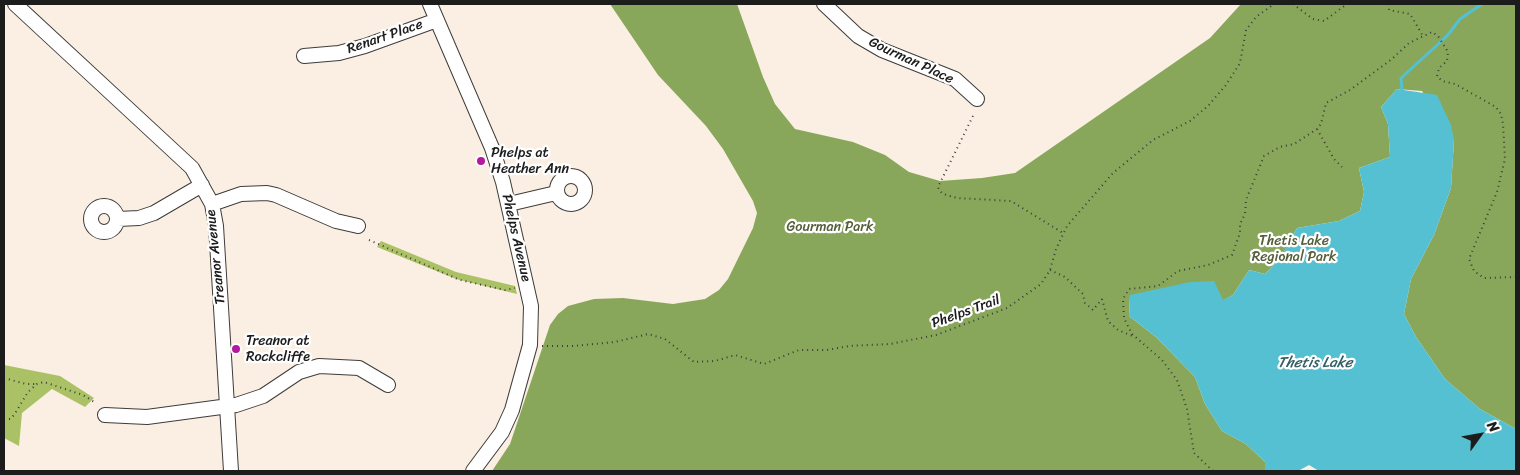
<!DOCTYPE html>
<html>
<head>
<meta charset="utf-8">
<style>
  body { margin:0 }
  #map { position:relative; width:1520px; height:475px; overflow:hidden; background:#faefe2; font-family:Sriracha,sans-serif }
  canvas { display:block }
  .frame { position:absolute; inset:0; border:5px solid #1c1c1c; pointer-events:none }
  .north { position:absolute; left:1455px; top:410px; width:50px; height:50px; -webkit-text-stroke:4px #fff; paint-order:stroke; rotate:58deg; font-size:14px; font-weight:700; line-height:20px; text-align:center; color:#1c1c1c }
  .north::after { content:''; display:block; margin:auto; width:18px; height:22px; background:#1c1c1c; clip-path:polygon(50% 0,100% 100%,50% 72%,0 100%) }
</style>
</head>
<body>
<div id="map">
<canvas width="1520" height="475"></canvas>
<div class="frame"></div>
<div class="north">N</div>
</div>
<script>
const g = document.querySelector('canvas').getContext('2d');
g.lineJoin = 'round';
function paint(path, color) {
  g.fillStyle = color;
  g.fill(path, 'evenodd');
}
function shape(rows) {
  const path = new Path2D();
  for (const r of rows) {
    if (r.length === 3) {
      path.moveTo(r[0] + r[2], r[1]);
      path.arc(r[0], r[1], r[2], 0, 2 * Math.PI);
      continue;
    }
    path.moveTo(r[0], r[1]);
    for (let i = 2; i < r.length; i += 2) path.lineTo(r[i], r[i + 1]);
  }
  return path;
}
function strokePath(path, color, width, dash) {
  g.strokeStyle = color;
  g.lineWidth = width;
  g.lineCap = dash ? 'butt' : 'round';
  g.setLineDash(dash || []);
  g.stroke(path);
}
function drawText(font, color, halo, rows, align = 'center') {
  g.font = font + ' Sriracha,sans-serif';
  g.lineWidth = 4.5;
  g.setLineDash([]);
  g.textBaseline = 'middle';
  g.strokeStyle = halo;
  g.fillStyle = color;
  for (const [text, x, y, turn = 0] of rows) {
    g.save();
    g.translate(x, y);
    g.rotate((+turn || 0) * Math.PI / 180);
    g.textAlign = isNaN(turn) ? turn : align;
    if (halo) g.strokeText(text, 0, 0);
    g.fillText(text, 0, 0);
    g.restore();
  }
}
paint(shape([
  [381,241,456,272,515,286,517,294,456,279,377,247],
  [4,365,60,376,94,398,85,407,52,389,22,413,19,446,4,438]
]), '#abc166');
paint(shape([
  [610,4,737,4,763,77,775,104,795,129,853,142,885,155,909,172,940,181,982,178,1015,173,1210,38,1241,4,1516,4,1516,429,1480,409,1445,379,1416,337,1404,314,1411,279,1434,235,1451,188,1454,140,1422,91,1397,89,1381,107,1388,124,1390,157,1359,168,1364,192,1360,211,1339,221,1297,228,1280,259,1265,274,1249,270,1233,295,1222,301,1156,290,1130,296,1129,316,1156,337,1195,377,1205,404,1222,431,1246,444,1265,462,1265,471,492,471,510,444,550,325,558,314,568,306,594,299,623,298,673,304,705,299,719,290,728,279,753,228,757,213,753,201,723,149,706,126,658,75]
]), '#88a75b');
paint(shape([
  [1397,89,1437,95,1451,125,1454,140,1451,188,1434,235,1411,279,1404,314,1416,337,1445,379,1480,409,1516,429,1516,471,1319,471,1309,465,1298,471,1265,471,1265,462,1246,444,1222,431,1205,404,1195,377,1156,337,1129,316,1130,295,1190,282,1214,281,1223,300,1233,295,1249,270,1265,274,1280,259,1297,228,1339,221,1360,211,1364,192,1359,168,1390,157,1388,124,1381,107]
]), '#55c0d1');
strokePath(shape([
  [1402,91,1401,78,1447,36,1460,19,1482,4]
]), '#55c0d1', 3);
const minor = shape([
  [15,4,192,168,212,204,216,226,231,471],
  [430,4,492,148,503,182,531,306,530,345,512,410,502,432,473,471],
  [824,4,858,36,882,50,955,79,977,99],
  [304,56,339,53,365,46,437,20],
  [571,190,14],
  [212,204,241,194,267,193,276,195,336,221,358,226],
  [509,204,556,193],
  [104,219,13],
  [118,219,139,218,154,213,202,185],
  [105,415,147,417,236,405,263,396,299,372,319,366,359,368,388,385]
]);
strokePath(minor, '#3d3c3a', 16);
strokePath(shape([
  [1293,4,1313,19,1324,21,1347,4],
  [1388,4,1389,10,1410,14,1423,36],
  [973,116,938,187,939,190,943,194,957,198,1011,201,1063,233],
  [1317,129,1334,159,1342,167],
  [369,240,460,280,505,290,515,288],
  [1050,270,1065,277,1083,294,1085,303,1093,310,1102,299],
  [1102,299,1108,321,1118,330,1135,337],
  [542,346,573,346,615,342,648,334,665,339,694,362,715,361,735,355,764,364,799,350,827,350,849,346,890,344,936,335,1007,308,1041,284,1050,270,1056,249,1067,226,1113,173,1153,140,1190,121,1208,106,1226,85,1240,63,1246,30,1256,17,1274,4],
  [4,378,26,384,37,384],
  [4,419,10,419,14,415,28,392,37,384,44,382,83,395,96,403],
  [1213,471,1194,453,1187,409,1177,380,1162,360,1132,334,1124,318,1123,299,1129,289,1158,286,1178,271,1208,265,1232,255,1240,233,1240,224,1245,214,1246,200,1264,156,1280,147,1294,144,1317,129,1321,124,1326,103,1350,90,1392,59,1409,43,1432,32,1438,36,1448,52,1447,61,1439,68,1437,76,1442,81,1455,84,1496,107,1501,114,1503,124,1505,159,1497,192,1469,259,1474,271,1484,278,1516,277]
]), '#3d3c3a', 2, [1, 4]);
strokePath(minor, '#fff', 14);
for (const [x, y, r, color] of [
  [481,161,5,"#b5179e"],
  [236,349,5,"#b5179e"]
]) {
  const dot = new Path2D();
  dot.arc(x, y, r, 0, 2 * Math.PI);
  g.fillStyle = color;
  g.fill(dot);
  strokePath(dot, '#fff', 2);
}
drawText('14px', '#1c1c1c', '#fff', [
  ["Renart Place",385,37,-19],
  ["Gourman Place",911,61,25],
  ["Phelps Avenue",516,238,77],
  ["Treanor Avenue",216,257,-96],
  ["Phelps Trail",966,312,-20]
]);
drawText('14px', '#1c1c1c', '#fff', [
  ["Phelps at",491,153],
  ["Heather Ann",491,169],
  ["Treanor at",246,341],
  ["Rockcliffe",246,357]
], 'left');
drawText('14px', '#555e3a', '#fff', [
  ["Gourman Park",830,227],
  ["Thetis Lake",1294,241],
  ["Regional Park",1294,257]
]);
drawText('italic 15px', '#335e64', '#fff', [
  ["Thetis Lake",1315,363]
]);
</script>
</body>
</html>
